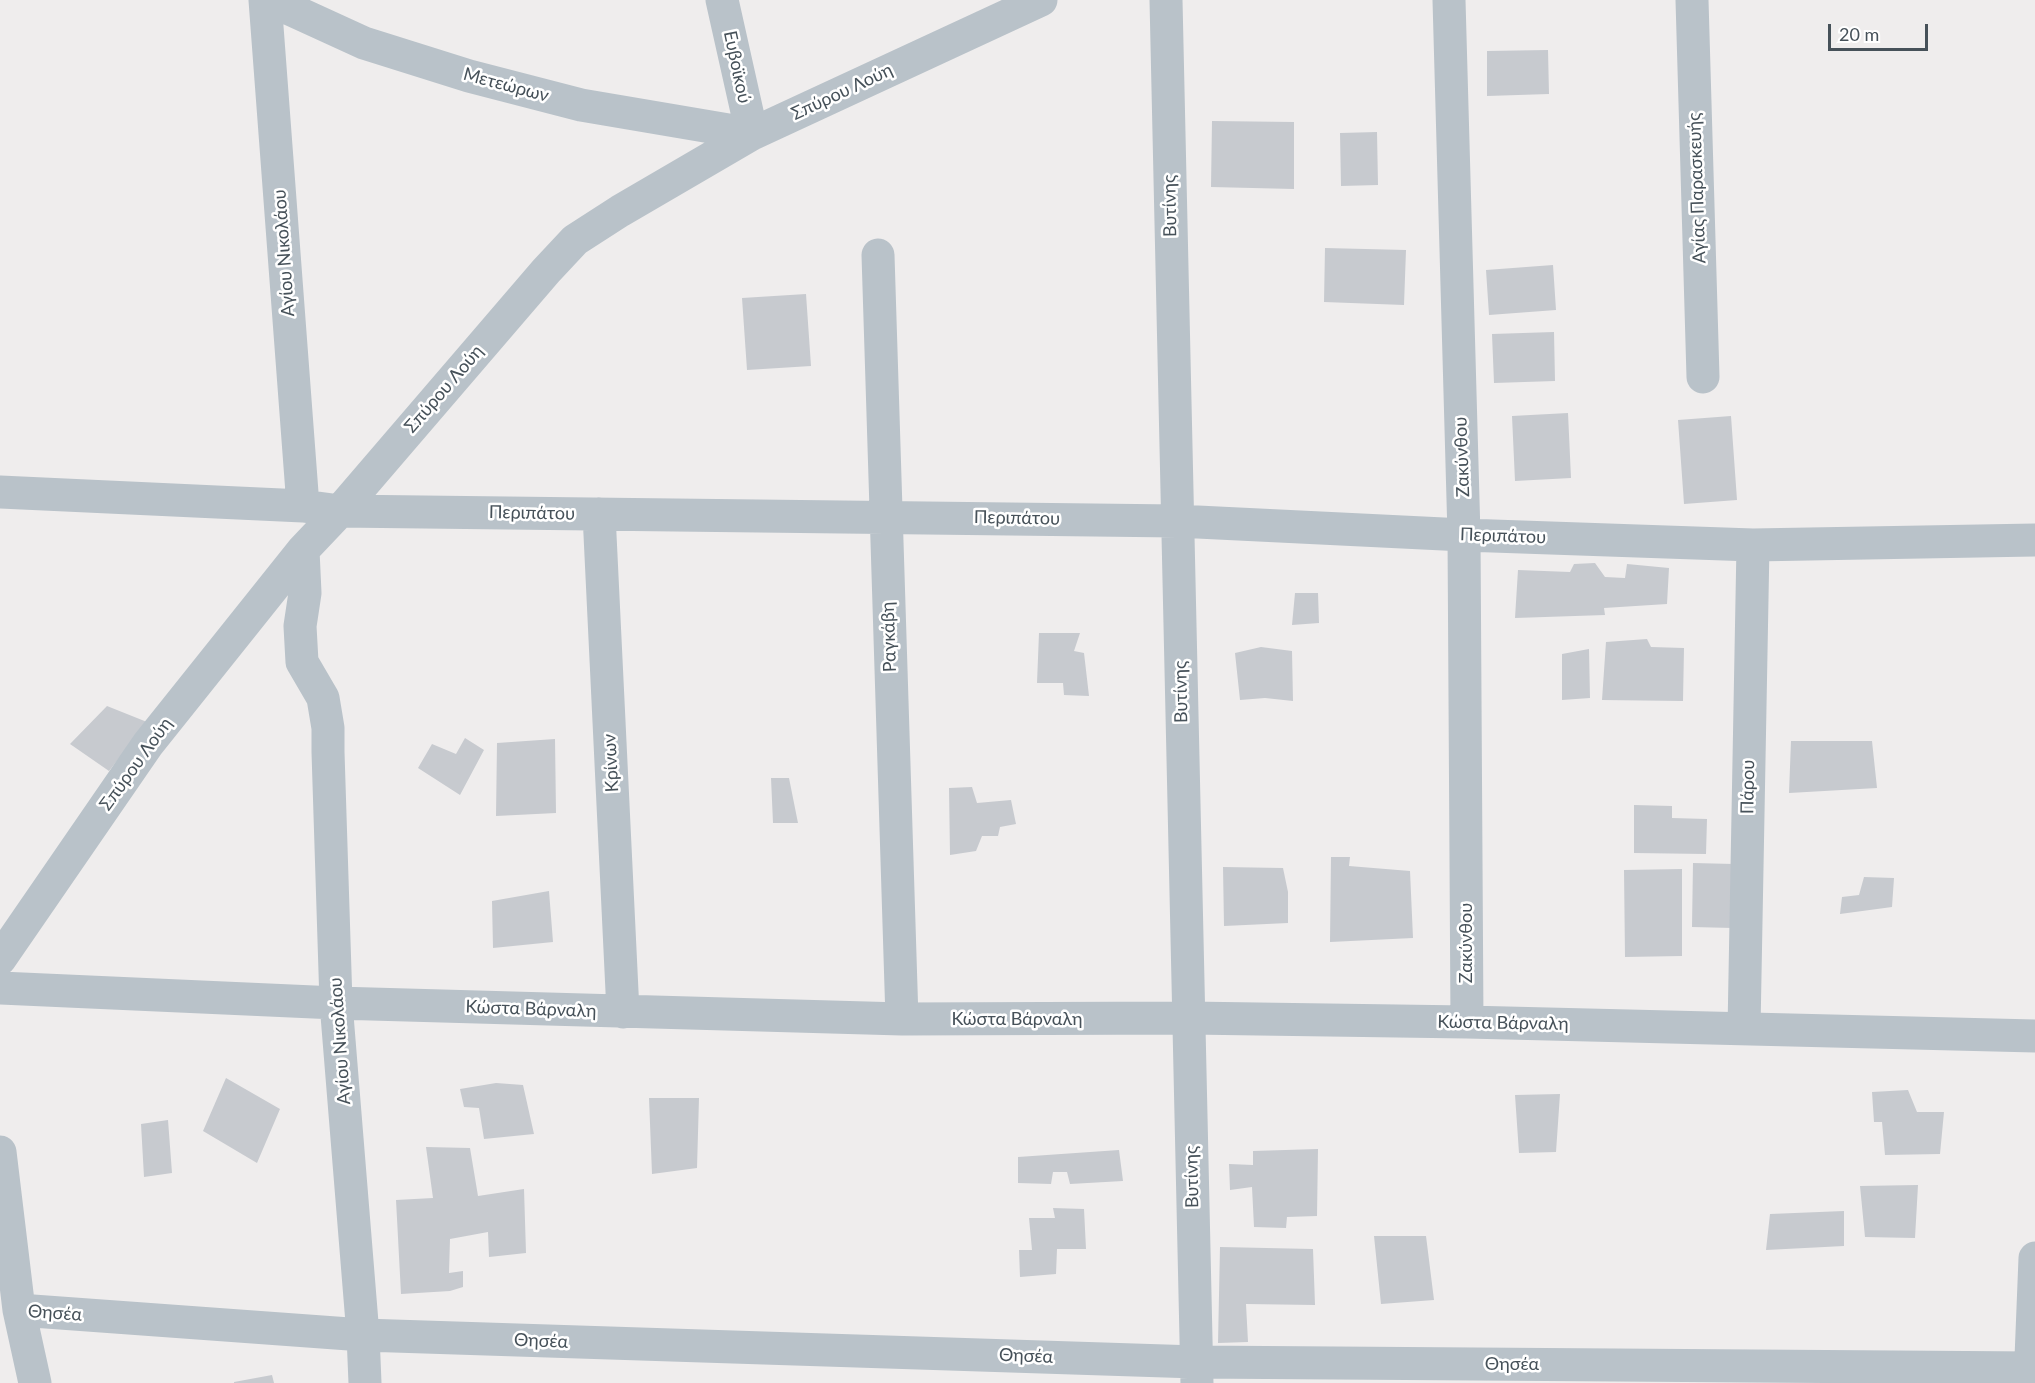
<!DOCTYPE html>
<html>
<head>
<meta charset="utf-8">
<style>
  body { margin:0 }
  #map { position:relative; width:2035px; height:1383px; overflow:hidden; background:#efeded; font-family:Lato,sans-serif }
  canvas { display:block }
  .scale { position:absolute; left:1828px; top:24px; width:100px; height:27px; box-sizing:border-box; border:3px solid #465159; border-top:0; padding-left:8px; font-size:18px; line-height:21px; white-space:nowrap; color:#465159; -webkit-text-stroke:4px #fff; paint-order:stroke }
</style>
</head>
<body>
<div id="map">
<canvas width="2035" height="1383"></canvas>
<div class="scale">20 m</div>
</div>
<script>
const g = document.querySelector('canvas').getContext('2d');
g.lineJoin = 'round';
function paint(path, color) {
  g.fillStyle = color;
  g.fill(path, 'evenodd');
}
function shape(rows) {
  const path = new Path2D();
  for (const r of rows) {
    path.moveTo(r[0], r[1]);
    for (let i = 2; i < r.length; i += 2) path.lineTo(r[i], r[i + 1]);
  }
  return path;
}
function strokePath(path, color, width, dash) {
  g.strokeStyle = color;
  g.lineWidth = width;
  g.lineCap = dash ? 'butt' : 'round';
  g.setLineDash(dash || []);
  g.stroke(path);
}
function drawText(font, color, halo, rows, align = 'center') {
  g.font = font + ' Lato,sans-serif';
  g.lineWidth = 5;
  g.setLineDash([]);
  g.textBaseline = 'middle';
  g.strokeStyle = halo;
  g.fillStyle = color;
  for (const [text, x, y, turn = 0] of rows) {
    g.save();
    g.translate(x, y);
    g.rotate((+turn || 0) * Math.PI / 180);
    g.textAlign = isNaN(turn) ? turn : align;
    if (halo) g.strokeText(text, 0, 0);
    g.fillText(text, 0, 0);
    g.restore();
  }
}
paint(shape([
  [1548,50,1549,94,1487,96,1487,51],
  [1212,121,1294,122,1294,189,1211,187],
  [1377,132,1378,185,1341,186,1340,133],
  [1325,248,1406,250,1404,305,1324,302],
  [1553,265,1556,310,1489,315,1486,270],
  [806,294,811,366,747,370,742,298],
  [1554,332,1555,381,1494,383,1492,334],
  [1568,413,1571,478,1515,481,1512,416],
  [1731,416,1737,500,1684,504,1678,420],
  [1595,563,1605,577,1625,578,1627,564,1669,568,1667,604,1604,608,1605,615,1515,618,1518,570,1570,572,1574,564],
  [1295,593,1318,593,1319,623,1292,625],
  [1039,633,1080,633,1074,651,1084,653,1089,696,1064,695,1063,683,1037,683],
  [1647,639,1651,647,1684,648,1683,701,1602,700,1606,642],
  [1261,647,1292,651,1293,701,1265,698,1240,700,1235,653],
  [1589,649,1590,698,1562,700,1562,654],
  [107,706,147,722,109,771,70,744],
  [465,738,484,750,460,795,418,768,432,744,456,754],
  [555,739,556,813,496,816,497,743],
  [1791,741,1872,741,1877,788,1789,793],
  [771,778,789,778,798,823,773,823],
  [972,787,977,803,1011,800,1016,824,1000,827,998,836,982,836,976,851,950,855,949,788],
  [1634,805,1672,806,1672,818,1707,819,1706,854,1634,853],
  [1331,857,1350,857,1349,866,1410,871,1413,938,1330,942],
  [1693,863,1734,864,1733,928,1692,927],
  [1223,867,1283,868,1288,892,1288,923,1224,926],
  [1682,869,1682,956,1625,957,1624,870],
  [1864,877,1894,878,1892,907,1840,914,1842,897,1859,895],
  [549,891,553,942,493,948,492,901],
  [226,1078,280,1109,257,1163,203,1131],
  [496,1083,523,1085,534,1134,484,1139,479,1108,464,1107,460,1089],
  [1908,1090,1917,1112,1944,1112,1940,1154,1885,1155,1882,1122,1874,1122,1872,1092],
  [1560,1094,1556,1152,1519,1153,1515,1095],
  [649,1098,699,1098,697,1168,652,1174],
  [168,1120,172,1173,144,1177,141,1124],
  [426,1147,470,1148,478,1196,524,1189,526,1253,489,1257,488,1232,450,1239,449,1273,463,1271,463,1287,450,1291,401,1294,396,1200,433,1198],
  [1318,1149,1317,1216,1287,1217,1286,1228,1254,1227,1252,1187,1230,1190,1229,1164,1253,1165,1253,1151],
  [1119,1150,1123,1181,1070,1184,1067,1172,1053,1172,1051,1184,1018,1183,1018,1157],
  [1918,1185,1915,1238,1865,1237,1860,1186],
  [1053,1208,1084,1209,1086,1249,1057,1249,1056,1274,1020,1277,1019,1250,1032,1250,1029,1218,1055,1218],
  [1844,1211,1844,1246,1766,1250,1770,1214],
  [1374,1236,1426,1236,1434,1300,1381,1304],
  [1220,1247,1313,1249,1315,1305,1246,1304,1248,1342,1218,1343],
  [272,1375,274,1383,234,1383,234,1382]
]), '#c7cacf');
strokePath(shape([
  [265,0,303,506],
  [270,0,364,43,469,76,581,105,752,134],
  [722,0,752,134],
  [1166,0,1197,1383],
  [1449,0,1464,535,1467,1022],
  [1692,0,1703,377],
  [878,255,902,1019],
  [0,492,303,506,340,511,1177,521,1464,535,1753,545,2035,540],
  [599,514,623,1012],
  [303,550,305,593,300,626,302,662,323,698,328,728,328,752,336,1003,363,1335,365,1383],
  [0,959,148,744,303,550,340,511,546,271,575,240,620,211,752,134,1041,0],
  [0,988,336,1003,902,1019,1189,1018,1467,1022,2035,1036],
  [1744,1029,1753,545],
  [0,1152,19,1310,35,1383],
  [19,1310,363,1335,1196,1362,2035,1368],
  [2030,1383,2035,1258]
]), '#b9c2c9', 33);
drawText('18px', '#465159', '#fff', [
  ["Ευβοϊκού",737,67,78],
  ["Μετεώρων",506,85,15],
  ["Σπύρου Λούη",842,92,-25],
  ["Αγίας Παρασκευής",1697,188,-92],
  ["Βυτίνης",1170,206,-91],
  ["Αγίου Νικολάου",284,253,-94],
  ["Σπύρου Λούη",444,389,-49],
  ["Ζακύνθου",1462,457,-92],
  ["Περιπάτου",532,513,1],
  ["Περιπάτου",1017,518,1],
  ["Περιπάτου",1503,536,2],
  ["Ραγκάβη",889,637,-92],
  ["Βυτίνης",1181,692,-91],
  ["Κρίνων",611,763,-93],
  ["Σπύρου Λούη",136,764,-54],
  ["Πάρου",1748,787,-89],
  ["Ζακύνθου",1466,943,-90],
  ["Κώστα Βάρναλη",531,1009,2],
  ["Κώστα Βάρναλη",1017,1019],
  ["Κώστα Βάρναλη",1503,1023,1],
  ["Αγίου Νικολάου",340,1041,-94],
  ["Βυτίνης",1192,1177,-91],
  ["Θησέα",55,1313,4],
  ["Θησέα",541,1341,2],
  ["Θησέα",1026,1356,2],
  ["Θησέα",1512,1364]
]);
</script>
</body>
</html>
